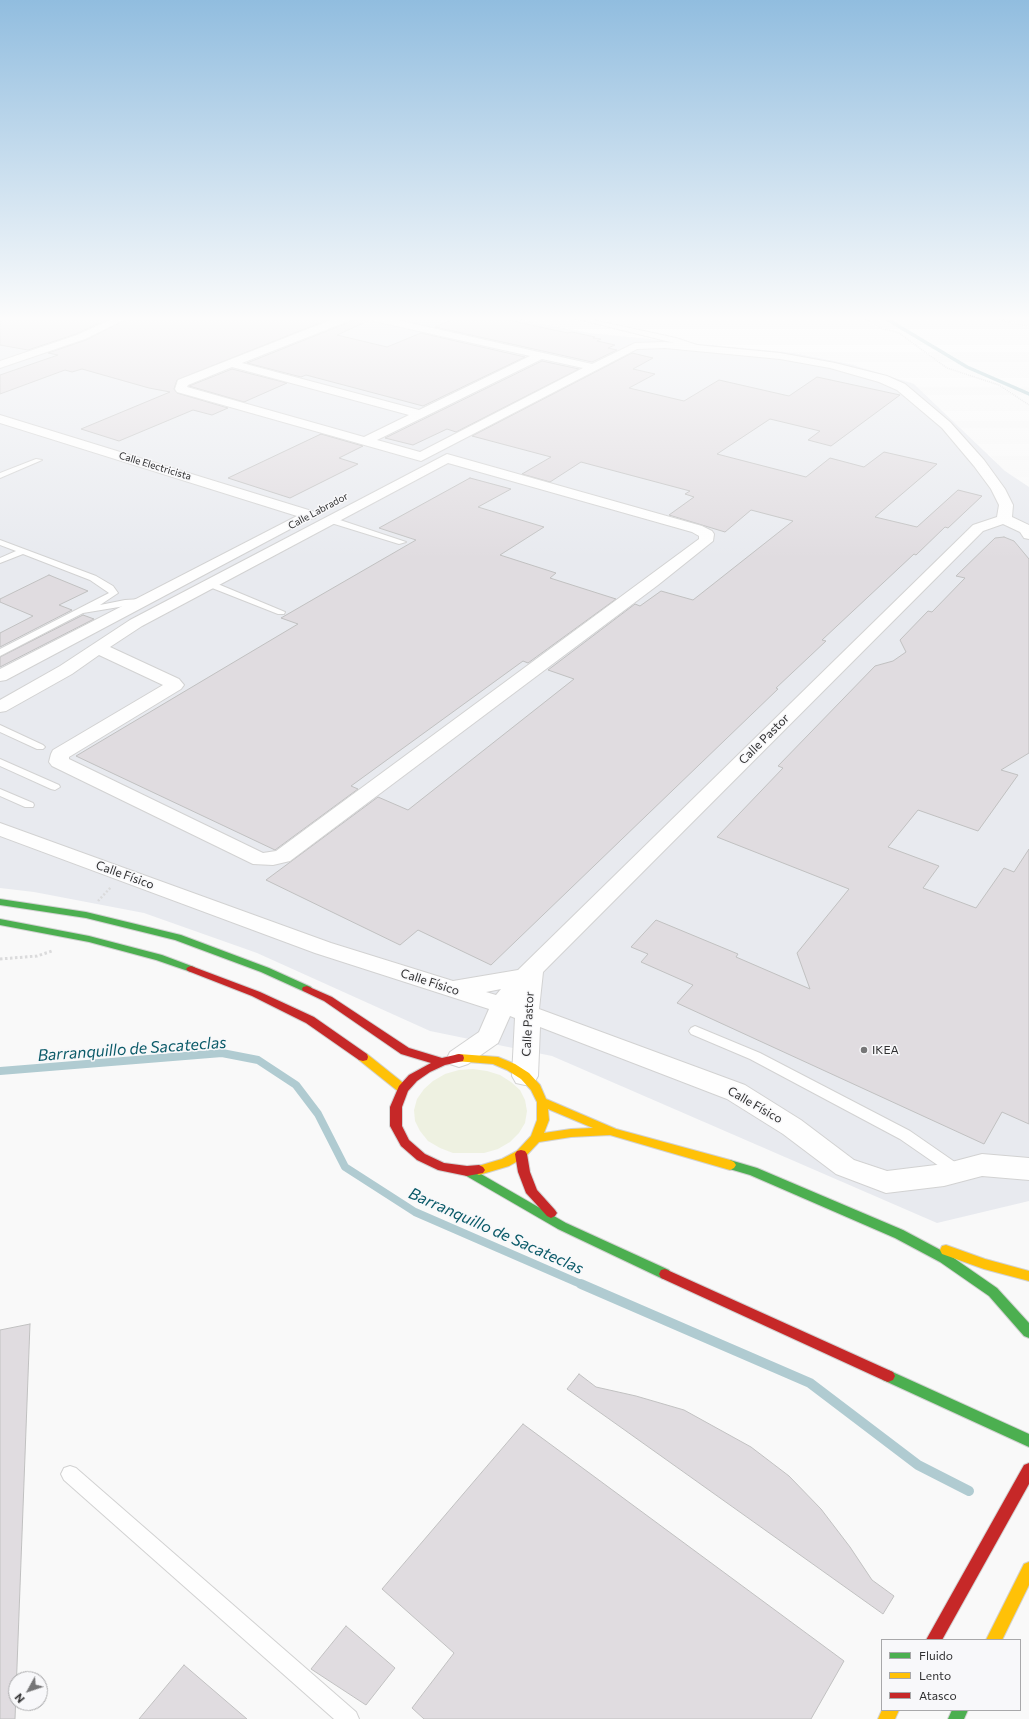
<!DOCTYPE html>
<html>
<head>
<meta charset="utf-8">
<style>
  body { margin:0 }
  #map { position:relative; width:1029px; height:1719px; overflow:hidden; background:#f9f9f9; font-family:Commissioner,sans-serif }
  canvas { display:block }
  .legend { position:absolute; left:881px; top:1639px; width:140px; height:72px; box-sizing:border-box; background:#f8f8fa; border:1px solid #a8a8aa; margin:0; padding:5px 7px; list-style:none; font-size:12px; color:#303031 }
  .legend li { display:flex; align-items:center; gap:8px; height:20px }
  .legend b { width:20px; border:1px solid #a8a8aa }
  .north { position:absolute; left:8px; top:1671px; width:40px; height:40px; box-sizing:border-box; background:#f8f8fa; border:1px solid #a8a8aa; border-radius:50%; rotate:230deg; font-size:11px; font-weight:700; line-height:16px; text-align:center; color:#303031 }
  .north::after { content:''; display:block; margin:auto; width:14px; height:18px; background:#767677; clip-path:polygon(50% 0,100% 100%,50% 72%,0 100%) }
</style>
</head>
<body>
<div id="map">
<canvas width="1029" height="1719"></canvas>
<ul class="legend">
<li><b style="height:5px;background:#4caf50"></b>Fluido</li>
<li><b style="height:5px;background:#ffc107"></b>Lento</li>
<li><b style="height:5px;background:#c62828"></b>Atasco</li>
</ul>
<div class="north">N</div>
</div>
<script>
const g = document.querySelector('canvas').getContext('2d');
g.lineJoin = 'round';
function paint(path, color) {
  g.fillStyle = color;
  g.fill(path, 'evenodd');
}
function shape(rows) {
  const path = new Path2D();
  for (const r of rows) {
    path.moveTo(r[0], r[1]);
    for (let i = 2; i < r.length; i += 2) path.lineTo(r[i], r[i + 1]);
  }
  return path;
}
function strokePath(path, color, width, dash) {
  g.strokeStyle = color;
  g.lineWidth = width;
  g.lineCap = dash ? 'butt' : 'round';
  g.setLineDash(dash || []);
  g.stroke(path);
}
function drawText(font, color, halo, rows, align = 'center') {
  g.font = font + ' Commissioner,sans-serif';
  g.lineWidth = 3;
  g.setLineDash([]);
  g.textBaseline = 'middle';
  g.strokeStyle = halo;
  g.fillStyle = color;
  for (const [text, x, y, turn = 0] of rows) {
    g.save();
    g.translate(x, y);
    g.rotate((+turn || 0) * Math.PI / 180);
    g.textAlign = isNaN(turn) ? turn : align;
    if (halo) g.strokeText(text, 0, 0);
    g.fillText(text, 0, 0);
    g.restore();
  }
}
paint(shape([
  [0,318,514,318,588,333,794,353,850,364,914,384,1005,471,1029,487,1029,1201,937,1223,552,1056,430,1031,257,953,144,913,34,892,0,888]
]), '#e8eaef');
paint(shape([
  [473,1069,487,1071,500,1075,511,1082,520,1090,525,1100,527,1111,525,1123,519,1133,510,1142,498,1149,484,1153,453,1153,440,1148,428,1141,420,1131,415,1121,414,1110,417,1099,424,1089,433,1081,445,1074,459,1070]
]), '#eef1e1');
strokePath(shape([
  [885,318,967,367,1029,394]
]), '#b0cbd1', 3.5);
strokePath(shape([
  [0,1071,222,1053,258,1060,296,1085,318,1114,345,1167,415,1212,583,1285]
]), '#b0cbd1', 8);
strokePath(shape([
  [581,1284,810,1383,918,1465,969,1491]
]), '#b0cbd1', 10);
const building = shape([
  [0,318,110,318,76,334,28,350,0,345,0,318],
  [129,318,332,318,177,380,174,389,177,393,228,408,212,415,193,410,119,441,81,429,170,392,149,388,82,369,72,372,65,370,0,394,0,375,58,355,48,353,86,340,129,318],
  [353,318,368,318,370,320,337,335,387,347,421,333,525,357,423,406,306,375,301,377,247,363,352,321,353,318],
  [456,318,499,318,568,333,572,332,595,337,593,338,601,339,597,341,615,345,608,348,617,350,592,362,435,327,456,318],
  [632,353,653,358,633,369,655,374,629,388,684,401,719,380,789,396,817,377,900,395,831,446,808,440,820,431,770,419,717,454,806,477,830,458,864,467,884,452,937,464,875,517,917,527,958,490,982,496,948,528,945,527,916,555,914,554,822,640,826,641,776,688,778,689,491,965,418,930,400,945,266,880,378,797,408,810,574,679,548,670,635,604,640,606,661,591,693,600,793,521,751,510,725,532,669,515,694,497,685,494,690,491,581,462,550,482,522,474,551,457,472,436,632,353],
  [542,361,579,369,456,432,447,429,413,445,385,438,542,361],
  [232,369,287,383,244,402,189,386,232,369],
  [321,434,363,446,339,458,358,464,290,498,228,478,321,434],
  [470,478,511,489,478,507,544,527,500,555,556,573,550,578,616,599,528,663,523,661,351,786,358,789,275,850,76,756,298,624,281,618,416,540,379,528,470,478],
  [1004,537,1014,541,1029,559,1029,753,1001,770,1018,775,978,831,918,810,888,847,939,866,923,888,976,908,1004,868,1014,872,1029,849,1029,1124,1002,1112,984,1144,677,1003,693,985,641,962,648,954,631,947,656,920,738,954,736,957,810,989,797,953,849,889,717,837,783,768,778,766,875,666,893,661,906,652,900,640,928,611,932,612,965,578,956,576,995,538,1004,537],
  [49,575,88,591,59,605,72,610,0,647,0,633,33,616,0,602,0,599,49,575],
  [83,615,94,619,0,667,0,657,83,615],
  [30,1324,15,1719,0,1719,0,1330,30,1324],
  [579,1374,596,1387,636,1396,684,1410,751,1447,789,1476,821,1509,850,1547,872,1580,894,1596,883,1614,567,1389,579,1374],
  [523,1424,844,1661,811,1719,424,1719,412,1708,454,1653,382,1589,523,1424],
  [346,1626,395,1668,366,1705,311,1669,346,1626],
  [184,1665,247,1719,139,1719,184,1665]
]);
paint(building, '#e0dce0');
strokePath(building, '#c1c1c1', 1);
const lane = shape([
  [573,318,584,318,676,338,706,348,703,350,573,318],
  [36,459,42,460,0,478,0,473,36,459],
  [328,518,334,518,406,542,399,544,328,522,328,518],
  [0,540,96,576,113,586,118,593,100,605,125,600,142,599,146,602,142,605,125,606,83,613,0,656,0,649,109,593,90,580,23,554,0,563,0,558,16,551,0,545,0,540],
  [207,582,213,582,285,612,284,614,278,614,207,586,207,582],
  [0,725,43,745,45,747,43,749,37,749,0,732,0,725],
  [0,759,59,785,60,787,55,790,51,789,0,766,0,759],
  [0,789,33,803,34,805,33,807,25,807,0,796,0,789],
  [695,1026,760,1053,910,1131,962,1167,964,1171,962,1175,957,1177,952,1175,900,1139,750,1059,691,1034,689,1031,691,1028,695,1026],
  [70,1466,76,1468,356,1712,359,1719,334,1719,64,1480,61,1474,64,1468,70,1466]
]);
const street = shape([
  [114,318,128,318,85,339,0,368,0,361,77,335,114,318],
  [336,318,352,318,351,320,242,363,419,410,530,356,374,321,369,318,388,318,592,364,635,343,665,342,780,353,835,363,887,376,905,384,950,422,984,460,1005,489,1013,505,1012,517,1029,525,1029,539,1024,538,1020,532,1003,524,983,531,546,969,543,972,539,1009,745,1085,801,1120,854,1160,887,1171,944,1164,982,1154,1029,1158,1029,1180,982,1176,944,1186,886,1193,836,1174,783,1134,727,1099,540,1027,538,1076,534,1083,525,1085,516,1083,512,1076,515,1018,510,1016,498,1043,468,1064,459,1067,450,1064,447,1058,450,1052,479,1032,489,1009,315,953,0,836,0,823,331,943,453,981,518,970,973,525,997,517,999,505,991,489,974,466,942,428,897,390,879,382,830,368,780,359,665,348,637,349,421,461,177,392,175,389,178,380,336,318],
  [542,359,583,368,420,452,377,440,542,359],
  [232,367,409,415,364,437,187,387,188,385,232,367],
  [501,989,496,995,486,992,501,989],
  [0,415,315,512,317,515,315,518,309,519,6,680,0,681,0,669,297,516,0,423,0,415],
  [447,454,702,526,712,531,714,534,713,541,658,585,290,861,273,865,253,864,52,766,49,762,51,754,53,750,163,685,99,655,72,674,6,711,0,712,0,700,60,666,130,620,447,454],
  [448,463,692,532,699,536,699,539,276,851,263,853,69,759,69,757,181,689,184,685,179,679,110,647,142,626,448,463]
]);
const fast = shape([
  [0,899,86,912,181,935,269,968,311,987,312,989,311,991,303,991,261,972,175,940,86,918,0,905,0,899],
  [0,919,89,936,162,955,194,967,196,969,194,971,191,972,156,960,89,942,0,925,0,919],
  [730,1160,757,1168,903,1230,948,1254,997,1288,1029,1323,1029,1338,1024,1336,989,1296,940,1262,895,1238,750,1175,726,1168,724,1165,726,1162,730,1160],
  [467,1166,566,1223,669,1270,671,1274,669,1278,665,1279,661,1278,558,1229,463,1174,461,1171,463,1168,467,1166],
  [888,1370,1029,1434,1029,1447,883,1380,881,1376,883,1372,888,1370],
  [952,1710,968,1710,964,1719,948,1719,952,1710]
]);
const slow = shape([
  [363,1053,367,1054,407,1086,408,1089,407,1092,403,1093,399,1092,359,1060,358,1057,359,1054,363,1053],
  [459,1054,498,1057,515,1064,529,1073,540,1085,546,1099,616,1129,730,1160,734,1162,736,1165,734,1168,730,1170,610,1135,571,1137,539,1142,525,1157,509,1166,479,1175,475,1173,473,1170,475,1167,502,1159,517,1151,531,1136,537,1120,537,1102,531,1090,521,1079,507,1070,493,1064,455,1061,454,1058,455,1055,459,1054],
  [548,1109,593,1128,571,1129,544,1133,549,1120,548,1109],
  [946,1245,985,1259,1029,1271,1029,1281,984,1269,942,1254,940,1250,942,1246,946,1245],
  [1029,1562,1029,1585,1002,1640,986,1640,1024,1564,1029,1562],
  [882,1710,899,1710,895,1719,878,1719,882,1710]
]);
const jam = shape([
  [191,966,260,992,314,1017,367,1054,368,1057,367,1060,363,1061,359,1060,306,1023,252,996,188,971,186,969,188,967,191,966],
  [307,986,332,997,409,1048,442,1058,459,1054,463,1055,464,1058,463,1061,445,1065,430,1072,417,1081,408,1091,402,1107,402,1126,409,1140,425,1154,444,1163,467,1166,479,1165,483,1167,485,1170,483,1173,467,1176,438,1170,417,1160,401,1146,390,1126,390,1107,399,1086,409,1075,431,1063,401,1054,324,1001,303,991,302,989,303,987,307,986],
  [521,1150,525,1151,527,1154,530,1172,537,1190,555,1210,557,1213,555,1216,551,1218,547,1216,526,1193,518,1172,515,1154,517,1151,521,1150],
  [665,1269,893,1372,895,1376,893,1380,888,1382,883,1380,661,1278,659,1274,661,1270,665,1269],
  [1029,1463,1029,1484,942,1640,926,1640,1024,1465,1029,1463]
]);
strokePath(lane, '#d2d2d2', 2);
strokePath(street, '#d2d2d2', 2);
strokePath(fast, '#d2d2d2', 2);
strokePath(slow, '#d2d2d2', 2);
strokePath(jam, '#d2d2d2', 2);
strokePath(shape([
  [864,318,880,328,899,333,947,368,999,385,1029,405],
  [995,318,1029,327]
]), '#dbdbdc', 1.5, [1, 1]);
strokePath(shape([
  [98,901,111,887]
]), '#dbdbdc', 2.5, [2, 2]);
strokePath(shape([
  [0,959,37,956,52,951]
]), '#dbdbdc', 3, [2.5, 2.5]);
paint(lane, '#fefefe');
paint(street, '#fefefe');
paint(fast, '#4caf50');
paint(slow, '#ffc107');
paint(jam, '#c62828');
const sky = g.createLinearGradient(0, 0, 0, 559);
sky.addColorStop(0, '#91bddf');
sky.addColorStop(0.57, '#fcfcfc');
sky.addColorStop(1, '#fcfcfc00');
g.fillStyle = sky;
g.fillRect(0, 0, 1029, 559);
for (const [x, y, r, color] of [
  [864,1050,4,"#767677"]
]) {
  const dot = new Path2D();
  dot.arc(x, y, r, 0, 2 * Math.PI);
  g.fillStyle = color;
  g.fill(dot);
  strokePath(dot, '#f8f8fa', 1.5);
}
drawText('10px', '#303031', '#f8f8fa', [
  ["Calle Electricista",155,466,17],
  ["Calle Labrador",318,511,-28]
]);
drawText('12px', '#303031', '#f8f8fa', [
  ["Calle Pastor",764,739,-45],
  ["Calle Físico",125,875,20],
  ["Calle Físico",430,982,18],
  ["Calle Pastor",528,1024,-87],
  ["Calle Físico",755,1105,30]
]);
drawText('12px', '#303031', '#f8f8fa', [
  ["IKEA",872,1050]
], 'left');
drawText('italic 16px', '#0c5b69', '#f8f8fa', [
  ["Barranquillo de Sacateclas",132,1049,-4],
  ["Barranquillo de Sacateclas",496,1231,24]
]);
</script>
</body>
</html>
